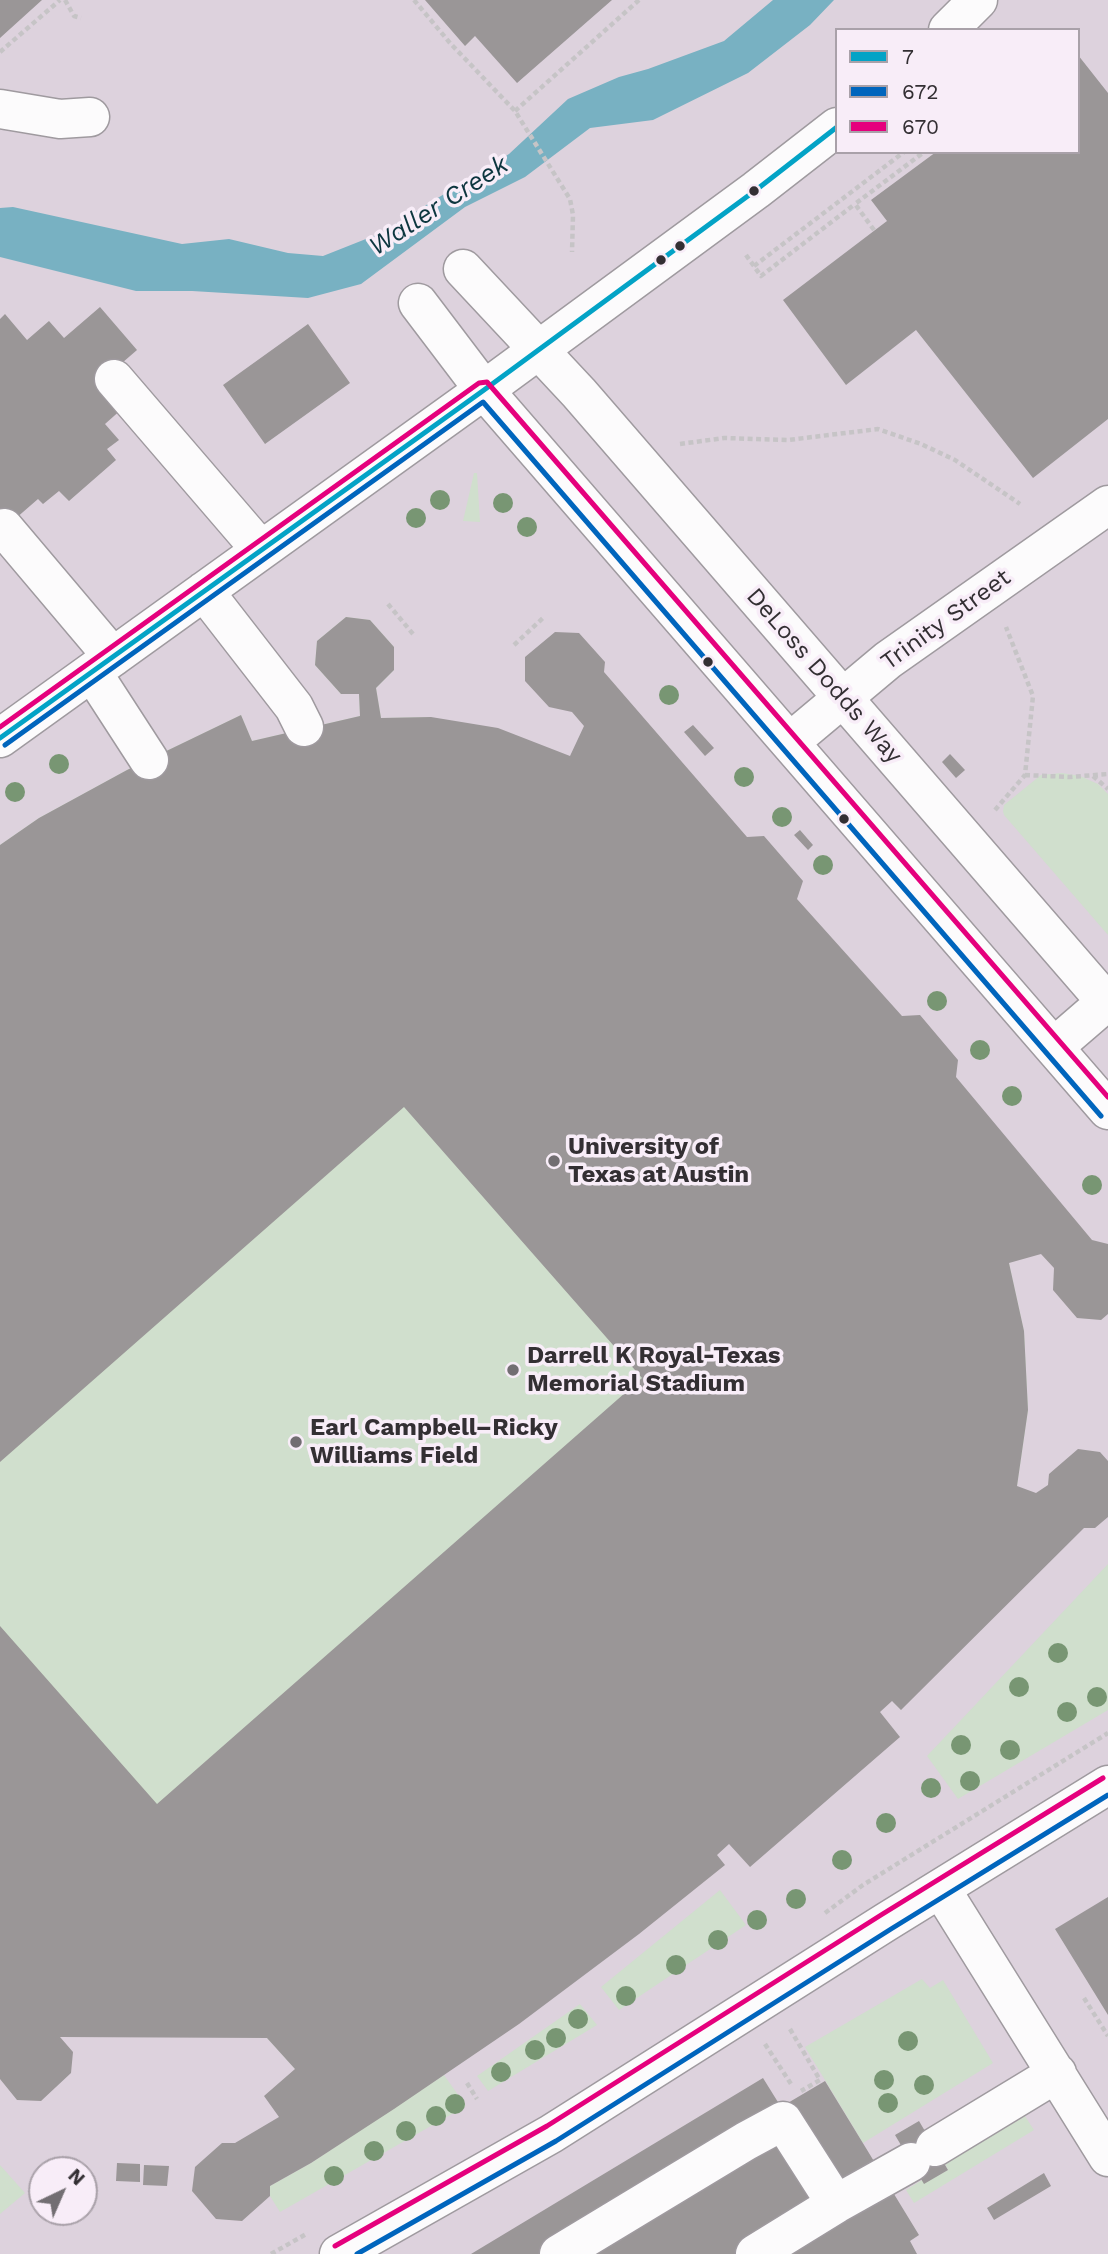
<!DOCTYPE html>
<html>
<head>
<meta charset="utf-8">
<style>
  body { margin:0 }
  #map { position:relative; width:1108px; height:2254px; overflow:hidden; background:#e8e2e8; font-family:"Work Sans",sans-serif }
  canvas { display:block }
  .legend { position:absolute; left:835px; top:28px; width:245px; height:126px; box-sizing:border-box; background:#f8edf8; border:2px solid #a9a1a9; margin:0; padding:9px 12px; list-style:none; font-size:21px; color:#332f33 }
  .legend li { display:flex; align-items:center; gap:14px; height:35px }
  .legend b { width:35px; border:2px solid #a9a1a9 }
  .north { position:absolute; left:28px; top:2156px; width:70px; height:70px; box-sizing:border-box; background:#f8edf8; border:2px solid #a9a1a9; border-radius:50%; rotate:44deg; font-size:19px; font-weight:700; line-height:28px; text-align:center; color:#332f33 }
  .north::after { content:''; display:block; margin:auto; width:24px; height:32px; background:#726e72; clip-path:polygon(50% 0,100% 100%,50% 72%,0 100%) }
</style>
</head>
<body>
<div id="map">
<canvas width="1108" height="2254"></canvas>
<ul class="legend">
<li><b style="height:9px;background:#03a3c6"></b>7</li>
<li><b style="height:9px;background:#0065bd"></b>672</li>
<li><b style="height:9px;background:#e5007d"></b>670</li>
</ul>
<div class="north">N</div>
</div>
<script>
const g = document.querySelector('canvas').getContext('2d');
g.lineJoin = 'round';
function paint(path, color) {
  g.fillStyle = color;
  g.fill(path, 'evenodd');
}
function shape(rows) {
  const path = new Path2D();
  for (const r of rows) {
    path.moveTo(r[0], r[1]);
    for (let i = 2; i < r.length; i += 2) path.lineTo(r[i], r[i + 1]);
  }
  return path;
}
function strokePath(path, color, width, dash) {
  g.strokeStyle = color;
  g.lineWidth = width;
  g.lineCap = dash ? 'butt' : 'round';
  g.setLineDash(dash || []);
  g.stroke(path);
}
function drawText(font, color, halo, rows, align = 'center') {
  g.font = font + ' "Work Sans",sans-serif';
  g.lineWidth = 7;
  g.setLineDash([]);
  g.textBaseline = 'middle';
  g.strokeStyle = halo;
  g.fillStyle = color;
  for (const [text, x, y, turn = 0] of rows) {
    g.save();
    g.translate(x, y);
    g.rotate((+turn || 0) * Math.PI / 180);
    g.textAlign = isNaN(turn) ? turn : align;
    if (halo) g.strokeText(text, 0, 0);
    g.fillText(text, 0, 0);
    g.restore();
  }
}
paint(shape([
  [0,0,1108,0,1108,2254,0,2254],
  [837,30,1078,30,1078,152,837,152],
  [42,2170,84,2170,84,2212,42,2212]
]), '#ddd2dd');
paint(shape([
  [474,473,477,473,480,522,463,521],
  [346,617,370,620,394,647,394,670,376,688,381,718,431,717,1009,1263,1024,1331,1028,1410,1017,1486,295,2069,243,2011,0,1878,0,845,39,818,127,770,241,715,252,741,360,716,359,694,341,694,315,665,317,641],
  [1062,773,1080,776,1098,784,1108,794,1108,935,1004,815,1003,811,1004,805,1041,775],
  [1108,1564,1108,1710,958,1799,927,1756],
  [720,1890,746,1925,619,2010,601,1987],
  [922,1979,930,1988,943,1980,993,2063,863,2143,805,2047],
  [580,2004,597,2025,488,2091,477,2076],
  [444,2075,466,2106,280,2212,270,2196,270,2186,311,2163],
  [1025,2116,1034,2130,914,2203,906,2190,922,2180,924,2183,948,2170,945,2164],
  [0,2165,25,2193,0,2214]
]), '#d0dfcd');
paint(shape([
  [773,0,834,0,810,25,748,73,653,120,590,128,525,177,465,207,361,284,308,298,192,291,136,291,0,257,0,208,13,207,182,244,229,239,288,253,323,256,381,233,509,154,568,99,619,77,648,69,724,41]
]), '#78b1c2');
paint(shape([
  [0,0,42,0,0,38],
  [425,0,612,0,517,83,475,36,465,46],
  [1078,55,1108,93,1108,419,1033,478,916,330,846,385,783,300,887,221,871,200,936,152,1078,152],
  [100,307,137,350,100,382,123,408,105,424,119,440,107,449,116,460,69,501,59,491,43,504,38,499,0,532,0,319,5,314,27,340,49,321,64,338],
  [308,324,350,383,265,444,223,385],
  [346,617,370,620,394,647,394,670,376,688,381,718,431,717,498,728,570,756,584,726,572,712,549,707,525,681,525,657,555,632,579,633,605,662,604,672,747,837,764,836,803,881,797,899,902,1016,920,1015,958,1060,956,1077,1092,1240,1108,1244,1108,1314,1101,1320,1077,1318,1053,1290,1054,1268,1041,1254,1009,1263,1024,1331,1028,1410,1017,1486,1036,1493,1048,1485,1049,1474,1078,1449,1100,1452,1108,1461,1108,1517,1095,1528,1084,1528,901,1710,892,1701,880,1712,900,1737,750,1867,729,1844,717,1855,725,1865,639,1934,519,2024,394,2109,311,2163,270,2186,270,2196,242,2221,216,2219,192,2191,195,2167,222,2143,235,2143,279,2117,264,2096,295,2069,267,2038,60,2037,73,2052,71,2073,41,2101,17,2100,0,2079,0,1626,157,1804,642,1378,404,1107,0,1462,0,845,39,818,127,770,241,715,252,741,360,716,359,694,341,694,315,665,317,641],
  [693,725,714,748,705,756,684,732],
  [950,754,965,770,956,778,942,762],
  [800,830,813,845,808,850,794,835],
  [1108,1897,1108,2015,1055,1929],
  [763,2078,781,2107,825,2081,919,2235,910,2241,917,2254,471,2254],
  [919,2121,948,2170,924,2184,895,2135],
  [117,2163,140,2164,140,2182,116,2181],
  [144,2165,169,2166,167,2186,143,2185],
  [1044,2173,1051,2186,994,2220,987,2208]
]), '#9a9697');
const minor = shape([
  [948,30,978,0],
  [0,109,60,119,90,117],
  [463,269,579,393,1108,1004],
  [418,303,484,390,1108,1110],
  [114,379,261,550],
  [4,528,113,657],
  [204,591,294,707,304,727],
  [92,672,149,760],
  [0,738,484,390,756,190,837,127],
  [790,742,888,660,1108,505],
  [1054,1047,1106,1002],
  [941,1889,1108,2157],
  [935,2147,1057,2073],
  [836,2204,911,2162],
  [339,2254,551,2134,886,1922,1108,1785],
  [559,2254,746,2141,783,2121,836,2204,755,2254]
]);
strokePath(minor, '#9f9a9f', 41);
strokePath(shape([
  [65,0,74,16,81,18],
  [414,0,450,43,515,111,570,199,573,215,572,252],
  [0,52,60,0],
  [515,111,639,0],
  [874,230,855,204,924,152],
  [746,255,761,276,855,204],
  [754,266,904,152],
  [680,444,724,438,788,440,878,429,921,444,955,460,1020,504],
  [388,604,413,634],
  [514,645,543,618],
  [1025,775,1070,777,1108,774],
  [1093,776,1108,789],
  [995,810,1025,775,1033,696,1006,627],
  [825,1913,863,1885,1108,1733],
  [1084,1998,1108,2036],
  [790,2029,820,2080,801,2091],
  [765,2044,791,2084],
  [467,2083,477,2099],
  [271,2254,308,2233]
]), '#c6c4c6', 4.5, [5, 3.5]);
strokePath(minor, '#fcfbfc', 38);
strokePath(shape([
  [0,738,484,390,756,190,837,127]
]), '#03a3c6', 5);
strokePath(shape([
  [5,745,483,402,1101,1116],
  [357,2254,556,2141,891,1929,1108,1795]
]), '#0065bd', 5);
strokePath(shape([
  [0,727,479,383,487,382,1108,1097],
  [335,2246,547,2126,881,1915,1103,1778]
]), '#e5007d', 5);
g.fillStyle = '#789673';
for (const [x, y] of [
  [440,500],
  [503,503],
  [416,518],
  [527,527],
  [669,695],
  [59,764],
  [744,777],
  [15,792],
  [782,817],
  [823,865],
  [937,1001],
  [980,1050],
  [1012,1096],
  [1092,1185],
  [1058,1653],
  [1019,1687],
  [1097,1697],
  [1067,1712],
  [961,1745],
  [1010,1750],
  [970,1781],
  [931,1788],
  [886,1823],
  [842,1860],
  [796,1899],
  [757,1920],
  [718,1940],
  [676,1965],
  [626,1996],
  [578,2019],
  [556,2038],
  [908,2041],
  [535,2050],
  [501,2072],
  [884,2080],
  [924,2085],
  [888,2103],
  [455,2104],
  [436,2116],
  [406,2131],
  [374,2151],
  [334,2176]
]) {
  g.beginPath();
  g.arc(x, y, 10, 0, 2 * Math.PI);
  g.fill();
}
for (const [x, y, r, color] of [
  [754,191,6,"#332f33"],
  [680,246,6,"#332f33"],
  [661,260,6,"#332f33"],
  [708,662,6,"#332f33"],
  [844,819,6,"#332f33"],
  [554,1161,7,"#726e72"],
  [513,1370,7,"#726e72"],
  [296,1442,7,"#726e72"]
]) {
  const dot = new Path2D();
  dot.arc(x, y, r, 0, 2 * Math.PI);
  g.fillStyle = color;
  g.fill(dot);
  strokePath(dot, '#f8edf8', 2.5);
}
drawText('24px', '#332f33', '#f8edf8', [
  ["Trinity Street",946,620,-36],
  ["DeLoss Dodds Way",824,676,49]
]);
drawText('bold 24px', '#332f33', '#f8edf8', [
  ["University of",568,1147],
  ["Texas at Austin",568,1175],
  ["Darrell K Royal-Texas",527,1356],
  ["Memorial Stadium",527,1384],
  ["Earl Campbell–Ricky",310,1428],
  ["Williams Field",310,1456]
], 'left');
drawText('italic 26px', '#0d363f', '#f8edf8', [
  ["Waller Creek",439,206,-33]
]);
</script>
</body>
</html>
